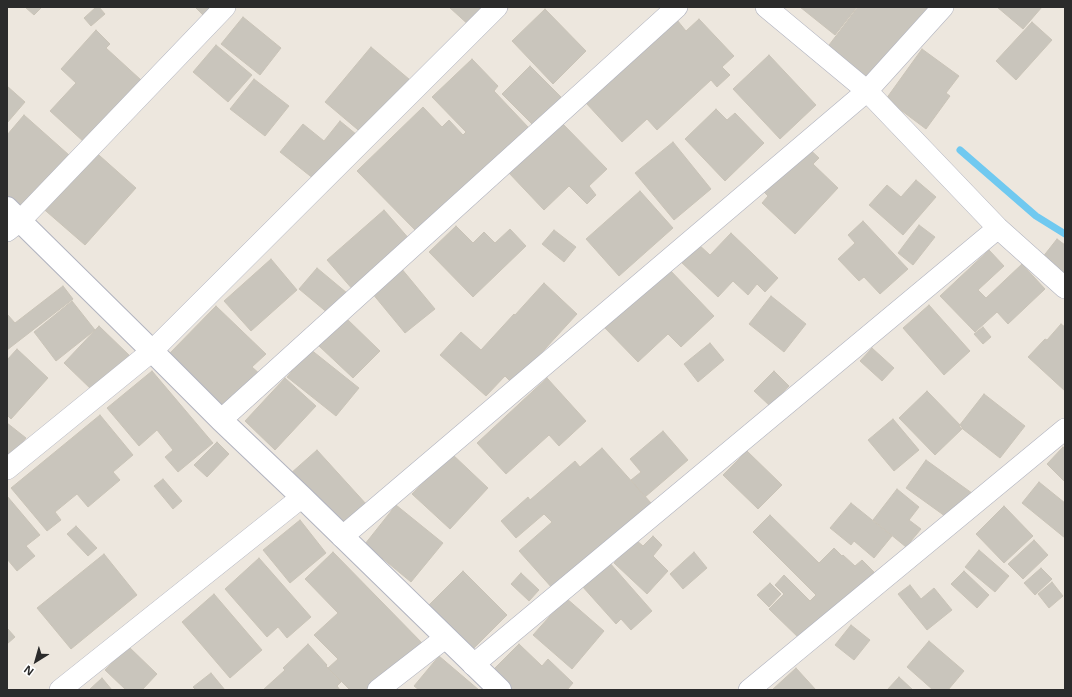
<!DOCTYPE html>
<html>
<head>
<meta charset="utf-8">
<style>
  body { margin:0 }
  #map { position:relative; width:1072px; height:697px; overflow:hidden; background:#ede7de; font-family:"Open Sans",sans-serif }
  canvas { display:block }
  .frame { position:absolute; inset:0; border:8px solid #2b2b2b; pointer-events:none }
  .north { position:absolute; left:16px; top:641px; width:40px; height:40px; -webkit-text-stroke:3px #fff; paint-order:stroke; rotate:217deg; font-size:11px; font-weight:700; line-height:16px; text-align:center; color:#2b2b2b }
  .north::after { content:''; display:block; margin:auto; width:14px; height:18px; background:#2b2b2b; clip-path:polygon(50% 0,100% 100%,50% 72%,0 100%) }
</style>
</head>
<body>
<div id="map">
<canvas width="1072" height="697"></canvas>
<div class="frame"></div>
<div class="north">N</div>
</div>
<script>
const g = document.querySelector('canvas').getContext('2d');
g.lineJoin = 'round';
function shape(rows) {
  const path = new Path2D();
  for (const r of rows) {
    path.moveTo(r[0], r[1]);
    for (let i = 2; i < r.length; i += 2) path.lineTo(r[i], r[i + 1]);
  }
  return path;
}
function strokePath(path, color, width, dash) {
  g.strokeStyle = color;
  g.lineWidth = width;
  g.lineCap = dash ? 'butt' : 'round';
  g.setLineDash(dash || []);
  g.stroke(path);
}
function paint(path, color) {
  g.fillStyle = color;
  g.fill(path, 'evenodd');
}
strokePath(shape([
  [960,150,1036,216,1065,234]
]), '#70c9f0', 7);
const building = shape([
  [25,7,42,7,34,15,25,7],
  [96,7,99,7,105,14,91,26,84,18,96,7],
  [195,7,216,7,205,17,195,7],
  [449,7,509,7,482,37,449,7],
  [800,7,857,7,835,35,800,7],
  [858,7,930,7,870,84,826,49,858,7],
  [997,7,1042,7,1023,29,997,7],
  [545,9,586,51,553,84,512,41,545,9],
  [243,17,281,48,260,75,221,44,243,17],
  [699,19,734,56,722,67,730,75,717,87,711,80,657,130,647,119,622,142,586,103,677,20,686,31,699,19],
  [1032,22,1052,40,1016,80,996,61,1032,22],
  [96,30,110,44,106,48,141,80,85,143,50,111,76,83,61,69,96,30],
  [216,45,252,75,228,102,193,72,216,45],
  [371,47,416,85,370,140,325,102,371,47],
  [922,49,959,76,946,93,950,96,926,129,886,99,922,49],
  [769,55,816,105,780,139,733,89,769,55],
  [472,59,498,86,494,91,529,128,419,234,357,171,423,107,442,127,449,120,463,135,466,132,432,97,472,59],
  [530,66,562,98,534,126,502,94,530,66],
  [254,79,289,106,265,136,230,109,254,79],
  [7,86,25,102,7,123,7,86],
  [716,109,727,120,735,113,764,143,725,181,685,139,716,109],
  [24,115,69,155,22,209,7,195,7,135,24,115],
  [340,121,362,139,324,187,280,152,303,124,324,141,340,121],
  [561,122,607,169,589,186,596,195,587,204,569,186,544,210,508,172,561,122],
  [673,142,711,189,674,220,635,173,673,142],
  [803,143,819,158,813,164,838,188,795,234,762,203,768,196,760,188,803,143],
  [91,148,136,188,85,245,39,205,91,148],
  [916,180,936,197,903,235,869,205,887,185,901,197,916,180],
  [640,191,673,228,619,276,586,239,640,191],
  [384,210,411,241,354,291,327,260,384,210],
  [863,221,908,269,880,294,864,277,859,281,838,259,855,243,848,235,863,221],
  [919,225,935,237,913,265,898,253,919,225],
  [456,226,473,243,484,232,495,243,510,229,526,246,473,297,429,252,456,226],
  [554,230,576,247,564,262,542,244,554,230],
  [731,233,778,278,765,292,757,284,748,295,733,281,718,297,680,261,697,243,710,255,731,233],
  [1057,239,1065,245,1065,277,1042,258,1057,239],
  [989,250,1004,266,978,290,986,298,1022,264,1045,289,1008,324,997,312,975,332,940,296,989,250],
  [271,259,297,290,251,331,224,301,271,259],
  [317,268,347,293,329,314,299,289,317,268],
  [401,268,435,309,405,333,372,293,401,268],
  [668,268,714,316,681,347,668,334,638,362,605,328,668,268],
  [544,283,577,314,513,384,505,376,486,396,440,355,461,332,481,350,514,314,515,315,544,283],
  [63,286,73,299,7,350,7,314,15,323,63,286],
  [771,296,806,324,784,352,749,324,771,296],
  [72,301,95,330,56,361,34,332,72,301],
  [929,305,970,351,944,375,903,328,929,305],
  [216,306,266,354,252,367,261,375,227,410,169,354,216,306],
  [346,318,380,351,353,378,319,346,346,318],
  [1061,324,1065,327,1065,391,1028,357,1045,339,1047,340,1061,324],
  [99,326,130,356,94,392,64,363,99,326],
  [983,327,991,337,983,344,974,334,983,327],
  [710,343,724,360,698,382,684,364,710,343],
  [872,348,894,368,882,381,860,361,872,348],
  [17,349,48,378,11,419,7,415,7,360,17,349],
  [310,349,359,388,336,416,287,377,310,349],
  [152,371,213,443,178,472,165,457,173,450,157,430,139,446,107,408,152,371],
  [774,371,789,386,770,406,754,391,774,371],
  [285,378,316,406,275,450,245,421,285,378],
  [547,378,586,421,559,446,549,435,506,474,477,443,547,378],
  [927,391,963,428,935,455,899,418,927,391],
  [984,394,1025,426,1000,458,959,426,984,394],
  [100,415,133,455,113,472,120,480,88,507,77,494,55,512,61,520,47,531,11,488,100,415],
  [893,419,919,450,894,471,868,440,893,419],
  [7,423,26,438,7,462,7,423],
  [663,431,688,460,645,497,631,480,641,472,630,459,663,431],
  [217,442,229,454,207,477,194,465,217,442],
  [1063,447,1065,449,1065,482,1047,464,1063,447],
  [602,448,651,503,553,589,519,551,552,522,544,514,516,538,501,521,528,497,530,500,575,461,580,467,602,448],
  [317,450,367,505,340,530,290,474,317,450],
  [747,451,782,485,758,509,723,475,747,451],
  [451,453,488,488,450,529,412,494,451,453],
  [926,460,976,496,956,524,906,488,926,460],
  [163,479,182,501,173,509,154,486,163,479],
  [1039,482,1065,503,1065,538,1022,503,1039,482],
  [897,489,919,507,909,520,921,529,906,547,873,520,897,489],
  [7,496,40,535,26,546,35,556,17,571,7,559,7,496],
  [851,503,892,536,874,558,854,541,851,545,830,528,851,503],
  [396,505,443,543,411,582,365,544,396,505],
  [1004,506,1033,536,1004,563,976,534,1004,506],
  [770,515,819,563,834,548,842,556,843,555,855,566,862,560,874,572,803,642,769,609,784,594,775,585,784,575,810,601,816,595,753,532,770,515],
  [300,520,326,553,290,583,263,550,300,520],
  [76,526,97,548,88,556,67,534,76,526],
  [653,536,662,545,653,556,668,571,647,594,614,563,636,540,643,546,653,536],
  [1034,540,1048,555,1023,579,1008,564,1034,540],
  [979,550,1009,576,995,592,965,567,979,550],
  [333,552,425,646,375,690,350,690,328,668,338,659,314,635,338,613,305,579,333,552],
  [694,552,707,568,683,589,670,574,694,552],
  [104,554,137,595,71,649,37,608,104,554],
  [259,558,311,617,287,638,278,627,267,637,225,589,259,558],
  [609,562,652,611,631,630,621,619,616,624,582,586,609,562],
  [1041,568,1052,579,1035,595,1024,583,1041,568],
  [463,571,507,615,471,651,427,607,463,571],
  [964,571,989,595,977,608,951,584,964,571],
  [521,573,539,590,529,601,511,584,521,573],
  [1052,582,1063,596,1049,608,1038,594,1052,582],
  [770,583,781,594,769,607,757,595,770,583],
  [910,585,921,599,934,588,952,610,927,630,898,594,910,585],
  [214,594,262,650,230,678,182,622,214,594],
  [566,598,604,631,572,669,533,635,566,598],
  [851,625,870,640,854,660,835,645,851,625],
  [7,628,15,637,7,644,7,628],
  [929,641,964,671,948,690,933,690,907,667,929,641],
  [308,644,327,665,326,666,341,682,337,686,340,690,263,690,285,670,283,668,308,644],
  [519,644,542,666,548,659,573,683,567,690,514,690,493,670,519,644],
  [128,646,157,674,142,690,126,690,105,670,128,646],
  [439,656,479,690,419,690,414,686,439,656],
  [796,668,816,690,772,690,796,668],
  [211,673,225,690,196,690,193,687,211,673],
  [899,677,913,690,887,690,899,677],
  [102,678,112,690,89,690,102,678]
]);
paint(building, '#c9c5bc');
strokePath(building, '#c9c3b7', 1);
const minor = shape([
  [766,7,867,91,998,228,1065,288],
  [7,231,20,221,225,7],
  [221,420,677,7],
  [7,469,152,351,497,7],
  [342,537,867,91,943,7],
  [473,665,998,228],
  [60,690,302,497],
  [378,690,445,638],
  [749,690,1065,429]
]);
const tertiary = shape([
  [7,208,152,351,221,420,302,497,500,690]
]);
strokePath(minor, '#b1b3bf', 22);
strokePath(tertiary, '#b1b3bf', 24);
strokePath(minor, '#fff', 21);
strokePath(tertiary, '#fff', 22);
</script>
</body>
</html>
